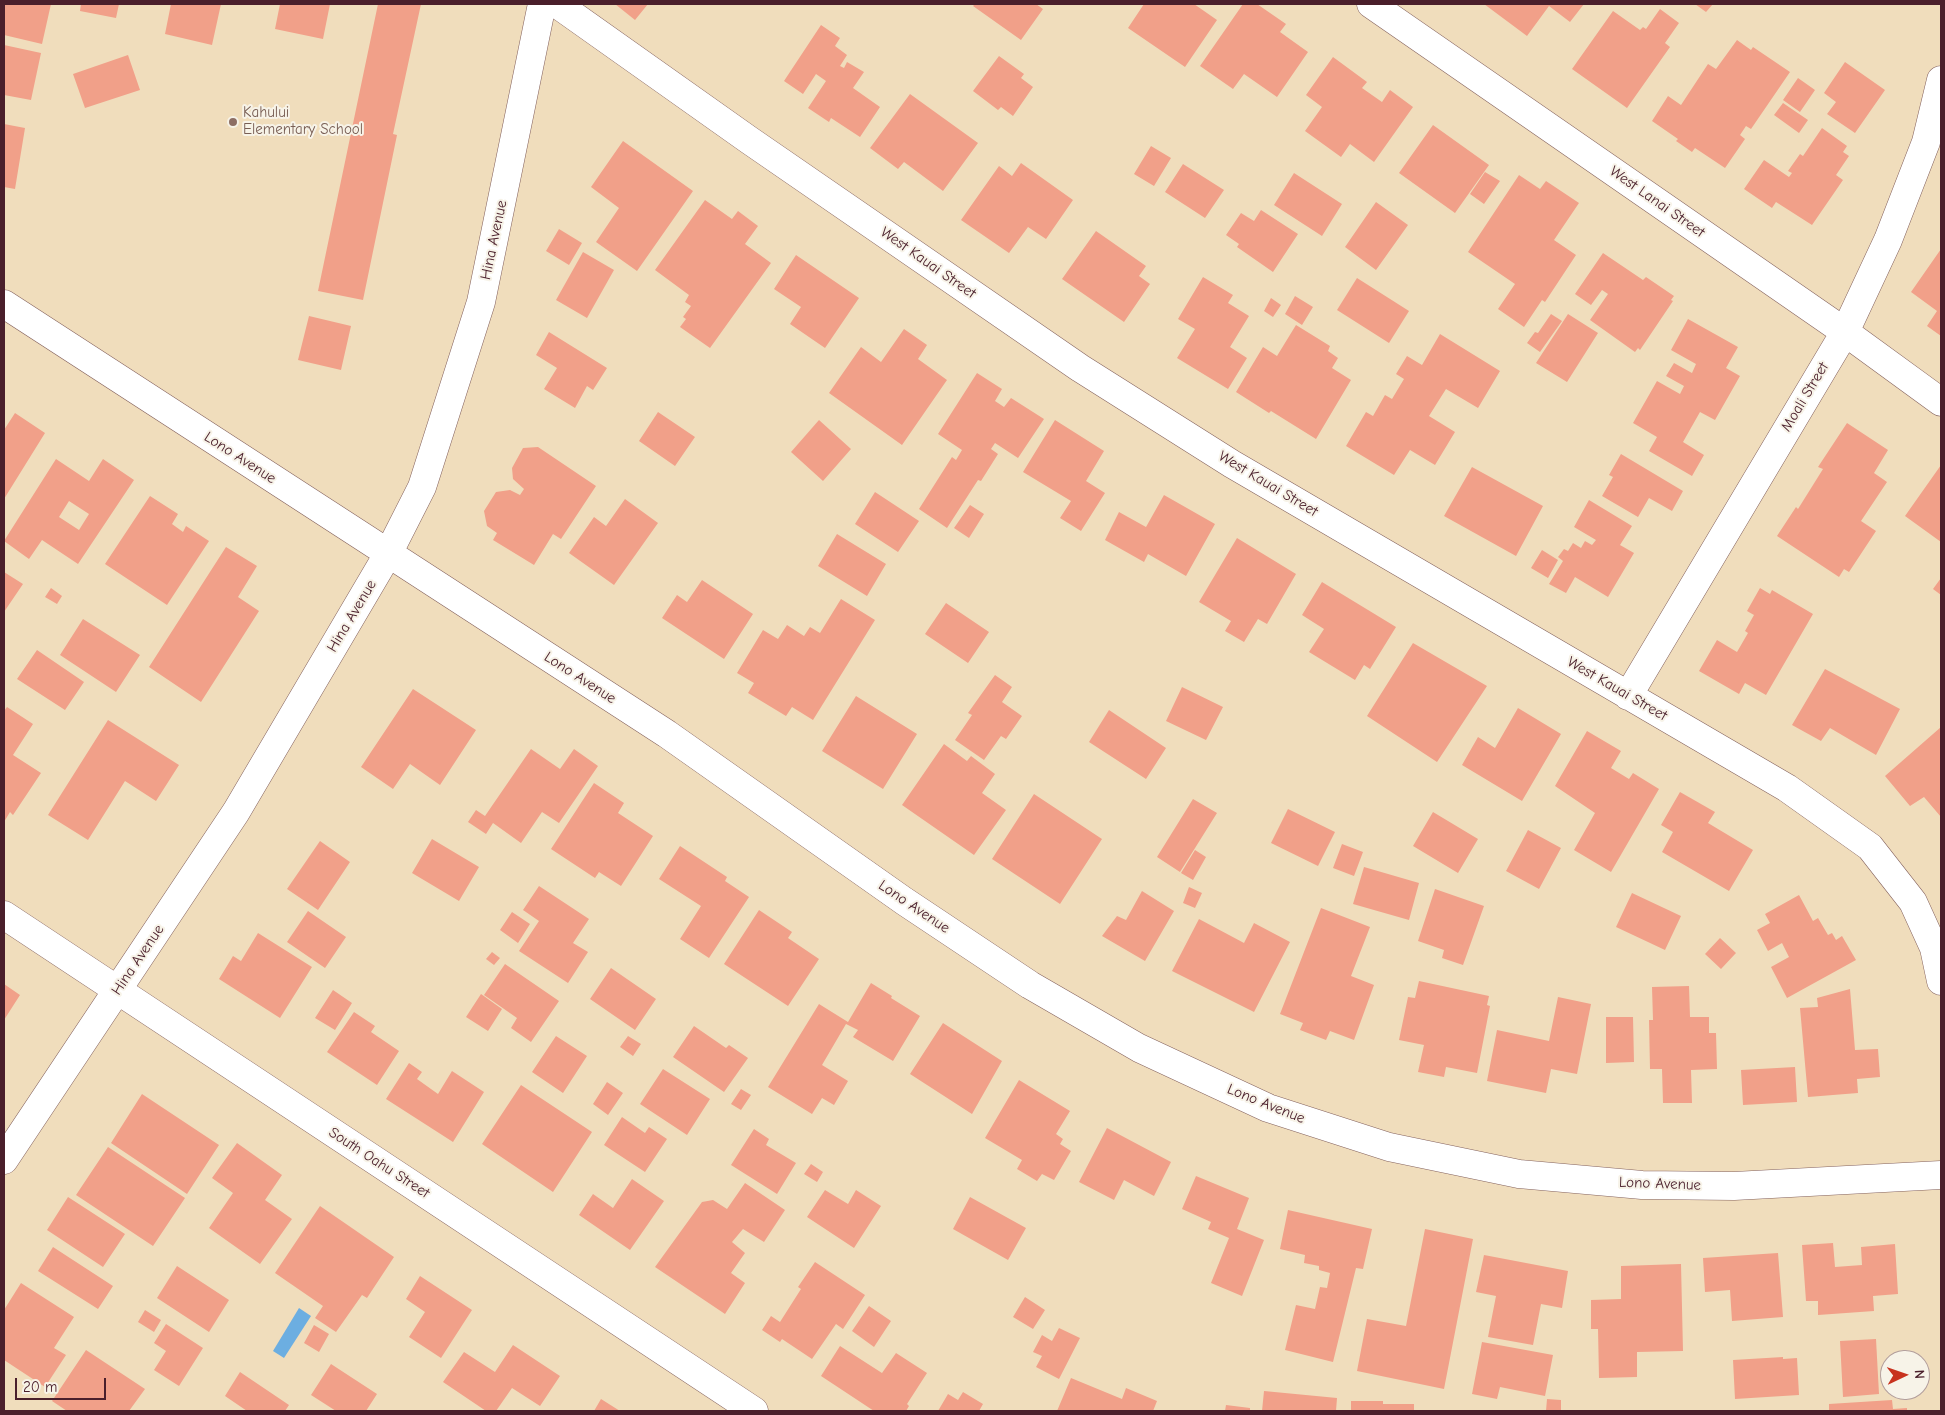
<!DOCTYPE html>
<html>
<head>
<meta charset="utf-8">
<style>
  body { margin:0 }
  #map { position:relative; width:1945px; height:1415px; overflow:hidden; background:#f0ddbc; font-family:"Comic Neue",sans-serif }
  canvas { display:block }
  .frame { position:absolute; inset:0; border:5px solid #4a1f2b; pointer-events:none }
  .north { position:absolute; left:1880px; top:1350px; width:50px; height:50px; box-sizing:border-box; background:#f7f3e8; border:1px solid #b29e9c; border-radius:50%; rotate:87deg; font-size:14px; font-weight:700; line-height:20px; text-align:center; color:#4a1f2b }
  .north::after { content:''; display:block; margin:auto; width:18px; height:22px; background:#c8321e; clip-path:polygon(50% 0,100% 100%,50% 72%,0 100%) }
  .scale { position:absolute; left:15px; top:1378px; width:91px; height:22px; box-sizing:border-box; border:2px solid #4a1f2b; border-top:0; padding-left:6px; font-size:15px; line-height:18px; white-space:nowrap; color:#4a1f2b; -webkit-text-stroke:4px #f7f3e8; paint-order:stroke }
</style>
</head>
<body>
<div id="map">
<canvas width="1945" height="1415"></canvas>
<div class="frame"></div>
<div class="north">N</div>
<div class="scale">20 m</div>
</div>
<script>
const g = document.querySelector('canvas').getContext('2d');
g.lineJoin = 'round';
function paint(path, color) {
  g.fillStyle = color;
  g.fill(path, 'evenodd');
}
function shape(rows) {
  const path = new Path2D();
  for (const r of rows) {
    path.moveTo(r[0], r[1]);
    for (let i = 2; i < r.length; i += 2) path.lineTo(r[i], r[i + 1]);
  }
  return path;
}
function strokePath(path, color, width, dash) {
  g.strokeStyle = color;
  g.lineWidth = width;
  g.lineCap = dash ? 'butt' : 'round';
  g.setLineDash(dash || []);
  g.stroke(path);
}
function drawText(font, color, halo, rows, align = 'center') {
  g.font = font + ' "Comic Neue",sans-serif';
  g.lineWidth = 4;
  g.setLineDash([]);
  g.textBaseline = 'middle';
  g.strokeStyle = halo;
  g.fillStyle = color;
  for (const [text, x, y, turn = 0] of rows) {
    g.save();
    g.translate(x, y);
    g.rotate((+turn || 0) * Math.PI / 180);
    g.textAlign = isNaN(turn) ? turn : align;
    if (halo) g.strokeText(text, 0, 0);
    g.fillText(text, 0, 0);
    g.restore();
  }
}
paint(shape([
  [299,1308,311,1316,284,1358,273,1351]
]), '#6caee1');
paint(shape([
  [4,4,51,4,42,44,4,35],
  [81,4,119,4,116,18,80,11],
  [171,4,221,4,212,45,165,34],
  [280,4,330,4,323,39,275,29],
  [378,4,421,4,393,134,397,135,363,300,318,291],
  [615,4,648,4,635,20],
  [975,4,1036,4,1043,9,1021,40,973,6],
  [1144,4,1194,4,1217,20,1185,67,1128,28],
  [1243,4,1257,4,1286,24,1280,32,1308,52,1277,97,1244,74,1233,89,1200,66],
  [1484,4,1584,4,1570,22,1549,6,1527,36],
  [1695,4,1713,4,1706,12],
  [1660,9,1679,23,1665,43,1670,47,1627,108,1572,69,1613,11,1640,30,1643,27,1646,29],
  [821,25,840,38,835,46,847,55,840,66,844,68,847,62,864,72,853,88,880,107,860,137,831,118,829,122,808,108,826,81,816,74,803,94,784,81],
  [1737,40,1751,50,1753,47,1790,72,1751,129,1746,126,1740,135,1745,139,1725,168,1695,148,1692,152,1676,141,1678,139,1652,121,1668,96,1681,105,1708,64,1716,69],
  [4,45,41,53,31,100,4,95],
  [128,55,140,90,85,108,73,74],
  [999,56,1024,74,1021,78,1033,87,1013,116,1001,107,998,110,973,91],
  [1333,57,1367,82,1362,88,1382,102,1390,90,1413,107,1374,162,1350,144,1341,157,1305,131,1322,107,1306,95],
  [1845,62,1885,90,1855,133,1827,114,1836,102,1824,93],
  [1798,78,1815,90,1800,112,1783,100],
  [910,94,978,143,943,191,904,162,898,169,870,148],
  [1783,103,1808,120,1799,133,1774,115],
  [4,124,25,128,15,189,4,187],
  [1433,125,1489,165,1455,213,1399,173],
  [1822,128,1847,146,1843,152,1849,156,1836,175,1843,180,1812,225,1776,202,1772,208,1744,189,1764,160,1789,177,1792,173,1788,171,1800,154,1803,156],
  [623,141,693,191,637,271,596,242,619,208,591,187],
  [1151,146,1171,158,1154,186,1134,174],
  [1021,163,1073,200,1046,239,1028,227,1009,253,961,220,999,166,1012,176],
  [1183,164,1224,190,1205,218,1165,192],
  [1485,172,1500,181,1484,204,1470,194],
  [1294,173,1342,204,1322,236,1274,205],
  [1519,175,1540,189,1546,181,1579,203,1554,240,1576,255,1545,302,1542,300,1524,327,1498,309,1515,284,1468,252],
  [705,200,732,219,738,211,758,226,745,244,771,263,710,348,680,327,686,319,683,317,691,306,685,302,689,295,655,270],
  [1376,202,1408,225,1376,270,1345,247],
  [1261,210,1298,234,1273,272,1237,247,1239,244,1226,235,1241,213,1254,221],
  [559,229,582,243,569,265,546,251],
  [1096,231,1146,266,1139,276,1150,284,1124,322,1062,279],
  [1941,249,1941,336,1927,326,1937,311,1911,292],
  [583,252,614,270,587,318,556,300],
  [1603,253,1643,280,1646,277,1674,296,1671,300,1673,301,1640,350,1638,348,1635,352,1590,320,1608,294,1602,290,1591,305,1575,294],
  [796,255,859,298,825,348,790,324,801,307,774,289],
  [1203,277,1233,295,1228,303,1249,316,1230,347,1247,358,1228,389,1177,358,1195,329,1178,319],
  [1357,278,1409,311,1389,343,1337,310],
  [1295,296,1313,307,1302,325,1285,314],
  [1271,298,1281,305,1273,317,1264,311],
  [1551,314,1562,321,1540,352,1527,343,1535,332,1538,333],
  [1568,314,1598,333,1567,382,1536,363],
  [309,316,351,326,341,370,298,360],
  [1688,319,1738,347,1726,368,1740,376,1715,420,1700,412,1683,442,1704,455,1692,476,1649,451,1657,437,1633,423,1657,381,1680,394,1684,386,1666,376,1674,363,1692,373,1696,364,1671,350],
  [1296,325,1330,346,1328,351,1338,358,1332,368,1351,380,1316,439,1271,411,1269,413,1236,392,1263,347,1277,356],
  [904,329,927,345,918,359,947,380,902,445,829,393,861,347,881,362],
  [549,332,607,368,593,390,587,386,575,408,544,389,557,368,536,355],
  [1440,334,1500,371,1478,408,1446,389,1429,416,1455,432,1435,465,1410,450,1394,475,1346,446,1366,412,1373,416,1385,395,1392,399,1404,379,1396,374,1407,356,1422,365],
  [977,373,1002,389,995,401,1004,407,1011,398,1044,419,1018,458,995,443,991,449,998,454,981,481,978,480,947,528,919,509,952,457,956,460,962,450,938,434],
  [658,412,695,437,675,466,639,441],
  [15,413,45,433,4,499,4,430],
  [819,420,851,449,823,481,791,452],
  [1055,420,1104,451,1086,481,1105,493,1081,531,1060,518,1071,501,1023,472],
  [1847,423,1888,450,1874,473,1887,482,1861,521,1876,531,1849,572,1844,569,1839,577,1777,536,1796,507,1798,509,1823,469,1818,467],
  [538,447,596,486,561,539,553,534,534,565,493,540,497,533,487,526,484,511,496,492,510,490,520,495,524,489,513,479,512,468,523,448],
  [1621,454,1683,491,1672,511,1649,498,1638,517,1602,496,1613,477,1609,475],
  [56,459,89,481,103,459,134,480,78,564,42,540,29,559,4,541],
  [69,501,89,514,79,530,59,517],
  [1941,465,1941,542,1905,516],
  [1472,467,1543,506,1516,556,1444,516],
  [875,492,919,521,898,552,855,524],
  [1164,495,1215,524,1186,576,1148,554,1144,562,1105,540,1119,512,1146,527],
  [150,496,178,514,172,524,183,532,186,526,209,541,167,605,105,564],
  [625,499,658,523,614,585,569,553,594,517,606,526],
  [1589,500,1632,526,1620,545,1634,553,1608,597,1575,577,1566,593,1549,584,1563,561,1558,557,1564,549,1568,551,1573,543,1581,548,1585,541,1592,545,1596,540,1574,527],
  [970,505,984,514,969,538,954,528],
  [837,534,886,564,867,596,818,566],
  [1237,538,1296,574,1267,624,1258,619,1244,642,1225,631,1231,621,1199,602],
  [226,547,257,566,238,597,259,611,201,702,149,667],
  [1542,550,1558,560,1548,578,1531,568],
  [4,572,23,584,4,612],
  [1941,578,1941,595,1933,589],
  [702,580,753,614,724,659,662,618,677,595,687,602],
  [1322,582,1396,627,1370,669,1364,665,1355,680,1309,652,1324,629,1302,615],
  [51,588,62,596,57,604,45,597],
  [1760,588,1770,594,1772,590,1813,614,1766,695,1745,683,1739,694,1699,671,1717,640,1737,652,1748,633,1745,631,1754,615,1747,611],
  [841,599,875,620,813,720,792,707,786,716,748,693,754,683,737,673,763,630,778,639,787,625,804,636,810,627,820,633],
  [946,603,989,632,968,663,925,634],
  [83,619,140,655,116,692,60,655],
  [1413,643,1487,686,1437,762,1367,716],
  [37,650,84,682,65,710,17,679],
  [1825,669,1900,709,1876,755,1830,728,1821,741,1792,725],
  [995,675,1012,687,1002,702,1022,716,1006,739,1001,736,984,760,955,740,972,715,968,713],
  [1182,687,1223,707,1206,740,1166,721],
  [413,689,476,730,440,785,410,764,393,789,361,767],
  [856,696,917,734,883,789,822,751],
  [7,707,33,724,13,755,41,773,13,815,10,812,4,822,4,711],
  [1518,708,1561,734,1522,801,1462,765,1478,737,1495,748],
  [1109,710,1166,748,1146,779,1089,742],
  [108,720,179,765,156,801,125,781,88,840,48,815],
  [1941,727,1941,817,1924,797,1910,806,1885,776],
  [1587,731,1621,751,1611,768,1629,779,1633,773,1659,789,1611,872,1574,850,1595,813,1555,786],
  [944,744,967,761,971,756,995,774,982,793,1006,810,974,855,902,805],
  [531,749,560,769,574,749,598,766,559,823,542,812,521,843,493,823,486,834,468,822,476,810,485,816],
  [594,783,624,803,618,813,653,836,621,886,599,872,595,878,551,849],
  [1680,792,1715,812,1708,823,1753,850,1729,891,1662,852,1673,832,1661,825],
  [1034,794,1102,839,1060,904,992,859],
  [1193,799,1217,813,1180,872,1157,857],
  [1288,809,1335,832,1318,866,1271,843],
  [1433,812,1478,839,1458,873,1413,846],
  [1528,830,1561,848,1539,889,1506,871],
  [432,839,479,867,459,901,412,873],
  [320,841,350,862,318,910,287,889],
  [1342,844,1363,852,1354,876,1333,868],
  [680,846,727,877,725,881,749,897,709,958,680,939,701,906,659,879],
  [1195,850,1206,857,1193,880,1181,873],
  [1364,867,1419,883,1409,920,1353,904],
  [539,886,589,919,573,943,588,952,568,983,519,951,539,921,523,910],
  [1189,887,1202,893,1195,908,1183,903],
  [1435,889,1484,906,1463,965,1442,958,1444,950,1418,941],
  [1142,891,1174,911,1145,961,1102,936,1117,916,1126,920],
  [1632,893,1681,916,1665,950,1616,927],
  [1799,895,1813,921,1818,918,1828,935,1832,933,1836,940,1842,936,1856,960,1787,998,1771,967,1789,957,1782,943,1768,951,1757,930,1770,923,1765,914],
  [1321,908,1370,927,1351,976,1374,985,1354,1040,1330,1031,1326,1040,1300,1030,1303,1023,1280,1014],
  [759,910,792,932,788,938,819,959,788,1006,724,964],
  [308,911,346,937,325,968,287,942],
  [512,912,530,924,518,943,500,930],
  [1199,919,1244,943,1254,923,1290,942,1254,1012,1172,971],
  [258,933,312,967,280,1018,219,979,233,956,241,961],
  [1720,938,1736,953,1721,969,1705,954],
  [492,952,500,958,494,965,486,959],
  [505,964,559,1001,531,1042,511,1028,517,1018,484,995],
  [611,968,656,999,635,1030,590,999],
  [1419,981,1489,996,1487,1005,1490,1006,1477,1073,1446,1067,1444,1077,1418,1072,1424,1045,1399,1040,1408,997,1415,998],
  [871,983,892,996,891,998,920,1016,893,1061,853,1037,858,1030,846,1024,822,1065,848,1081,834,1105,822,1098,812,1114,768,1087,819,1004,848,1022],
  [4,984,20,995,4,1020],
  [1689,986,1690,1017,1709,1017,1709,1033,1716,1033,1717,1069,1691,1070,1692,1103,1663,1103,1662,1069,1650,1069,1649,1020,1653,1020,1652,987],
  [1850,989,1855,1050,1878,1049,1880,1077,1857,1079,1858,1093,1808,1097,1800,1008,1818,1007,1817,998],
  [333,990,352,1003,335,1030,315,1018],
  [481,994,502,1009,488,1031,466,1017],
  [1558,997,1591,1004,1577,1074,1551,1069,1546,1093,1487,1081,1497,1030,1549,1041],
  [354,1012,375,1026,371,1032,399,1051,377,1085,327,1052],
  [1606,1017,1633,1017,1634,1062,1606,1063],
  [943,1023,1002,1061,972,1114,910,1074],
  [694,1026,726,1048,729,1045,748,1058,724,1092,673,1057],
  [556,1036,587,1056,563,1093,532,1072],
  [628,1036,641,1044,633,1056,620,1047],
  [409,1063,422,1072,417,1079,438,1094,452,1071,484,1092,453,1142,386,1099],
  [1795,1067,1797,1102,1743,1105,1741,1070],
  [663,1069,710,1099,687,1135,640,1104],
  [1019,1080,1070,1111,1056,1134,1063,1139,1060,1144,1071,1151,1054,1180,1042,1174,1037,1181,1017,1169,1022,1160,985,1138],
  [607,1082,623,1093,608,1115,593,1104],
  [521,1085,592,1132,553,1192,482,1144],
  [741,1089,751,1095,741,1110,731,1104],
  [142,1094,219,1145,187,1194,111,1143],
  [622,1117,645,1133,649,1127,667,1139,645,1172,604,1145],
  [1107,1128,1171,1162,1154,1196,1124,1180,1114,1200,1079,1182],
  [754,1129,769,1139,766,1145,796,1163,777,1194,731,1165],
  [237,1143,282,1175,265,1200,292,1219,260,1264,209,1228,233,1193,212,1178],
  [108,1147,185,1198,153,1246,76,1195],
  [811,1164,823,1172,817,1182,804,1174],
  [1196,1176,1249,1198,1237,1229,1264,1240,1242,1296,1211,1283,1229,1238,1208,1229,1211,1222,1182,1209],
  [632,1179,664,1201,630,1250,579,1215,593,1194,613,1208],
  [745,1183,785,1210,764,1242,743,1229,732,1242,745,1253,731,1273,745,1283,725,1314,655,1267,702,1202,713,1200,727,1209],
  [825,1190,848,1204,856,1190,881,1206,854,1248,807,1217],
  [68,1197,125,1234,103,1267,47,1230],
  [970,1197,1026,1228,1008,1260,953,1229],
  [320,1206,394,1257,367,1298,362,1295,336,1332,315,1318,323,1306,275,1273],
  [1288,1210,1372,1229,1363,1269,1356,1268,1333,1362,1285,1350,1296,1305,1315,1309,1320,1287,1327,1288,1330,1273,1319,1270,1319,1266,1304,1263,1305,1255,1280,1249],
  [1425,1229,1473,1239,1444,1389,1357,1371,1367,1319,1406,1326],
  [1833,1243,1835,1267,1862,1265,1861,1247,1895,1244,1898,1294,1873,1296,1874,1311,1818,1315,1818,1301,1806,1301,1802,1245],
  [53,1247,113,1286,98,1309,38,1271],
  [1778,1253,1783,1317,1732,1321,1730,1290,1705,1292,1703,1258],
  [1484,1255,1568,1271,1562,1308,1541,1304,1533,1345,1488,1337,1496,1296,1476,1292],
  [815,1262,865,1295,843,1329,836,1324,812,1359,782,1339,780,1342,762,1330,771,1316,780,1322,801,1289,798,1287],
  [1681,1264,1683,1351,1637,1352,1637,1377,1599,1378,1598,1329,1591,1329,1591,1300,1621,1299,1621,1266],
  [177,1266,229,1300,209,1332,157,1298],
  [420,1276,472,1310,441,1358,409,1337,425,1312,406,1299],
  [21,1283,74,1317,54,1348,66,1355,45,1387,4,1360,4,1310],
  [1025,1297,1045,1310,1033,1329,1013,1317],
  [869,1306,891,1321,874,1347,852,1331],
  [145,1310,161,1320,154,1332,138,1322],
  [166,1324,203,1348,179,1386,154,1370,166,1351,154,1343],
  [314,1325,329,1334,319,1352,304,1343],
  [1059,1328,1080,1338,1059,1379,1036,1367,1042,1356,1033,1352,1042,1335,1052,1341],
  [1876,1339,1879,1394,1843,1397,1840,1341],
  [1482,1342,1553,1355,1545,1396,1500,1387,1497,1399,1472,1394],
  [513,1345,560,1376,540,1406,512,1388,496,1411,486,1411,443,1382,464,1352,495,1372],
  [840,1346,882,1373,896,1353,927,1373,907,1404,909,1406,906,1411,874,1411,821,1376],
  [86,1350,145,1389,129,1411,67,1411,52,1401],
  [1783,1357,1783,1359,1797,1358,1799,1395,1735,1399,1733,1360],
  [331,1364,377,1394,366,1411,336,1411,311,1395],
  [240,1372,289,1405,285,1411,247,1411,225,1396],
  [1071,1378,1122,1399,1126,1388,1157,1401,1153,1411,1057,1411],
  [1264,1391,1337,1398,1336,1411,1262,1411],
  [963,1392,983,1404,979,1411,938,1411,948,1394,958,1400],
  [601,1399,620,1411,594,1411],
  [1547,1399,1561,1400,1561,1411,1546,1411],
  [1892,1400,1893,1409,1907,1408,1907,1411,1829,1411,1829,1404],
  [1351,1401,1383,1401,1383,1404,1414,1404,1414,1411,1351,1411],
  [1226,1405,1250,1408,1250,1411,1225,1411]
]), '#f1a089');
const minor = shape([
  [557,4,749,140,1080,368,1232,464,1787,788,1870,847,1913,902,1934,948,1941,981],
  [1371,4,1845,332,1941,402],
  [1628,696,1845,332,1888,240,1926,142,1941,80],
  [4,915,754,1411]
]);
const tertiary = shape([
  [4,304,667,734,904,901,1030,985,1139,1048,1268,1108,1389,1147,1519,1174,1642,1185,1734,1186,1941,1175],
  [4,1160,236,812,388,554,422,487,481,302,542,4]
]);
strokePath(minor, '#84625e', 29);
strokePath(tertiary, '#84625e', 29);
strokePath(minor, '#fff', 28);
strokePath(tertiary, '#fff', 28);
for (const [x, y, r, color] of [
  [233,122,5,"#8d6e63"]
]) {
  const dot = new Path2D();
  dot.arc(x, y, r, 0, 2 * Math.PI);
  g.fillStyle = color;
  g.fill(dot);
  strokePath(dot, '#f7f3e8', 2);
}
drawText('15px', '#785e54', '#f7f3e8', [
  ["Kahului",243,113],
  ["Elementary School",243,130]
], 'left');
drawText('15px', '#4a1f2b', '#f7f3e8', [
  ["West Lanai Street",1657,202,35],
  ["Hina Avenue",494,240,-78],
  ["West Kauai Street",928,263,35],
  ["Moali Street",1805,397,-59],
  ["Lono Avenue",240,458,33],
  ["West Kauai Street",1268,484,31],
  ["Hina Avenue",352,616,-59],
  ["Lono Avenue",580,678,33],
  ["West Kauai Street",1617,689,30],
  ["Lono Avenue",914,907,34],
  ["Hina Avenue",138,960,-56],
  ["Lono Avenue",1266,1104,22],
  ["South Oahu Street",379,1163,33],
  ["Lono Avenue",1660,1184,2]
]);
</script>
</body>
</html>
